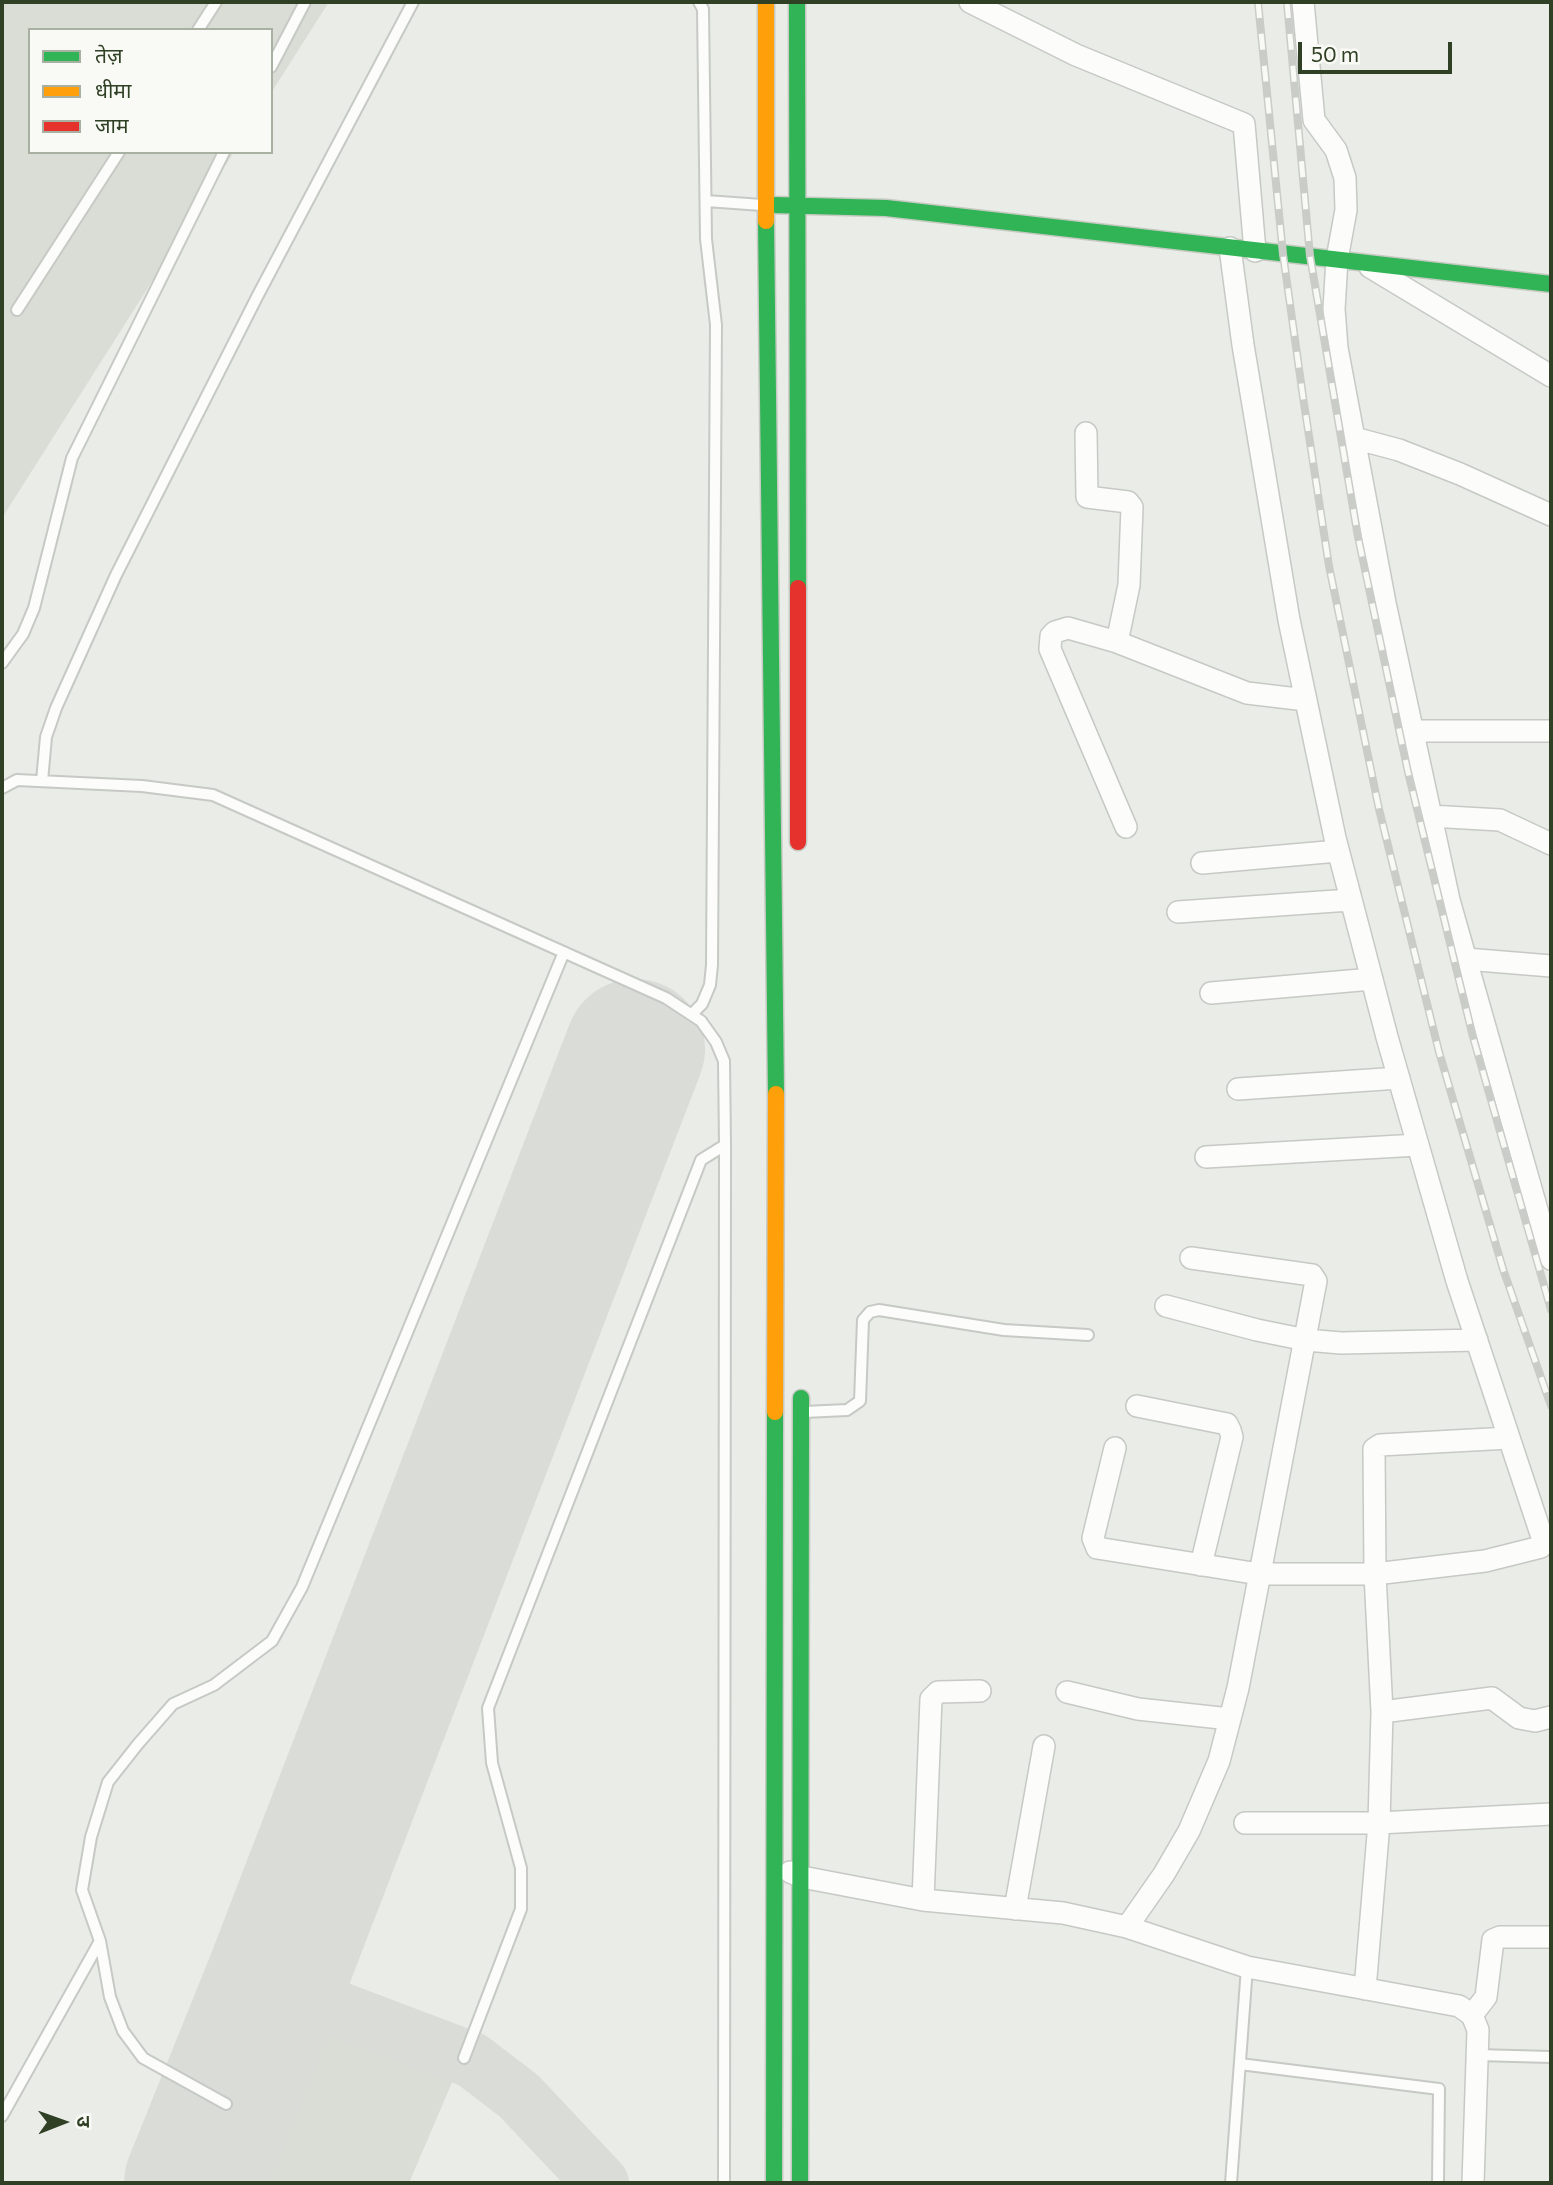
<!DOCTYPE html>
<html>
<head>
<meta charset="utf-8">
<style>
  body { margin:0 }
  #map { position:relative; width:1553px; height:2185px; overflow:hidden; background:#eaece7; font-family:Commissioner,"Noto Sans Devanagari",sans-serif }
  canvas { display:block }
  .frame { position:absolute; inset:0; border:4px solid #2f4024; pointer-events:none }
  .legend { position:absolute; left:28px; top:28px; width:245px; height:126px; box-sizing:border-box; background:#f9faf6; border:2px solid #a8b0a2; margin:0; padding:9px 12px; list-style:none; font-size:21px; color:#2f4024 }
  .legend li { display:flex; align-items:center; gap:14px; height:35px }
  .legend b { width:35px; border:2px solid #a8b0a2 }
  .north { position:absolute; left:28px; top:2087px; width:70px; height:70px; -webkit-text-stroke:5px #f9faf6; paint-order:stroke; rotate:89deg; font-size:19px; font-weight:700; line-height:28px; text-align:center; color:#2f4024 }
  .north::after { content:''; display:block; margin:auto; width:24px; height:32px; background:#2f4024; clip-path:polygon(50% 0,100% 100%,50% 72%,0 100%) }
  .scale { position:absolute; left:1298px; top:42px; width:154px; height:32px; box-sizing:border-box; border:4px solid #2f4024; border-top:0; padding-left:9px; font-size:21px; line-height:24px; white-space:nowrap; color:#2f4024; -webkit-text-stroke:5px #f9faf6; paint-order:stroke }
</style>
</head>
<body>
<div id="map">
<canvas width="1553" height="2185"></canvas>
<div class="frame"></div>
<ul class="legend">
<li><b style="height:9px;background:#30b455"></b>तेज़</li>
<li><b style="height:9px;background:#ff9f0a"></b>धीमा</li>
<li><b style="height:9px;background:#e5322d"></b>जाम</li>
</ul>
<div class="north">उ</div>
<div class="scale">50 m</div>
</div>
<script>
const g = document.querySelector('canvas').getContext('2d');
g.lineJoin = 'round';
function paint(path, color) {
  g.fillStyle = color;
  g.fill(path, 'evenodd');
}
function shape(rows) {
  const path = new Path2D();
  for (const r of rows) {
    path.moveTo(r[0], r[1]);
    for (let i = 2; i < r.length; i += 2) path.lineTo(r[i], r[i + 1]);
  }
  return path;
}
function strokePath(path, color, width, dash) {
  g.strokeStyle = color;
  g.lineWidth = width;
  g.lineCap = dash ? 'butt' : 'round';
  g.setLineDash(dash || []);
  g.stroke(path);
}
paint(shape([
  [2,2,329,2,271,93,271,30,30,30,30,152,234,152,2,518],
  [339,1984,474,2031,409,2183,257,2183]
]), '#daddd5');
strokePath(shape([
  [274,1985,472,2060,519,2096,601,2183]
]), '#dadcd8', 56);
strokePath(shape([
  [194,2183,274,1985,635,1049]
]), '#dadcd8', 140);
const lane = shape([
  [198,30,216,2],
  [271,67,305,2],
  [706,201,762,205],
  [17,310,119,152],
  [2,663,23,634,34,608,72,458,224,152],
  [42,781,46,737,56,708,116,575,258,295,413,2],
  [2,788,17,780,142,786,213,795,666,998,701,1021,716,1042,724,1061,725,1145,724,2183],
  [692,1014,702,1004,710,985,712,965,716,325,706,239,703,9,699,2],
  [804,1412,847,1410,860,1401,863,1320,870,1312,879,1310,1004,1330,1088,1335],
  [1477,2055,1551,2057],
  [464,2058,521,1909,521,1868,492,1763,488,1708,701,1160,725,1145],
  [1240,2064,1439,2089,1438,2183],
  [226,2104,143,2058,123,2031,110,1997,100,1941,82,1890,91,1837,108,1782,138,1744,173,1704,214,1685,272,1641,302,1587,564,952],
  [2,2116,100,1941],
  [1231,2183,1247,1967]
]);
const street = shape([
  [970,2,1076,55,1244,124,1255,251],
  [1303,2,1314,120,1336,150,1345,178,1346,210,1337,259,1334,309,1337,348,1385,603,1449,900,1551,1259],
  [1370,267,1551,376],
  [1086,433,1087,497,1128,502,1132,507,1129,585,1117,642],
  [1354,438,1399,450,1460,474,1551,515],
  [1411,731,1551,731],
  [1430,816,1500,820,1551,844],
  [1126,827,1050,649,1051,636,1055,632,1068,628,1117,642,1247,693,1306,700],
  [1202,863,1338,851],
  [1178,912,1350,900],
  [1466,959,1551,966],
  [1211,993,1372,979],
  [1238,1089,1399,1078],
  [1206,1157,1418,1145],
  [1166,1306,1257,1330,1306,1340,1341,1343,1477,1340],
  [1137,1406,1227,1424,1230,1430,1232,1437,1201,1565],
  [1115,1448,1093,1538,1097,1548,1259,1574,1375,1574,1485,1561,1541,1547,1544,1543,1457,1281,1387,1037,1335,838,1289,620,1243,345,1230,248],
  [1067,1692,1138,1709,1230,1719],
  [1382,1712,1492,1698,1519,1718,1535,1721,1551,1717],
  [1245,1823,1379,1823,1551,1814],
  [790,1872,802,1877,923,1900,1063,1913,1127,1927,1247,1967,1459,2006,1472,2015,1478,2030,1473,2183],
  [923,1900,931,1699,938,1692,980,1691],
  [1015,1909,1044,1746],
  [1127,1927,1164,1874,1189,1831,1219,1761,1238,1688,1316,1281,1312,1275,1191,1258],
  [1365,1989,1379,1823,1382,1712,1375,1574,1374,1449,1380,1445,1509,1438],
  [1472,2015,1486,1997,1493,1940,1500,1937,1551,1937]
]);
const fast = shape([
  [797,2,798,588],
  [773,205,886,208,1551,284],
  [766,221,776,1094],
  [774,2183,775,1412],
  [800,2183,801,1398]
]);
const slow = shape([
  [766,2,766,221],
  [775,1412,776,1094]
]);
const jam = shape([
  [798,588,798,842]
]);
strokePath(lane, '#c6c9c4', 14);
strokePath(street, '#c6c9c4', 24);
strokePath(fast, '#c7cac3', 19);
strokePath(slow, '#c7cac3', 19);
strokePath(jam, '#c7cac3', 19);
strokePath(lane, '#fcfcfb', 10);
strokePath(street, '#fcfcfb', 21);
strokePath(fast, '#30b455', 16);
strokePath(slow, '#ff9f0a', 16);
strokePath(jam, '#e5322d', 16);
const rail = shape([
  [1258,2,1283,254,1303,397,1329,566,1379,809,1439,1052,1503,1269,1551,1406],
  [1287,2,1310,256,1358,537,1408,772,1473,1037,1551,1310]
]);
strokePath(rail, '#caccc8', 8);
strokePath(rail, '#f9faf6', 5, [16]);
</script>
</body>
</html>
